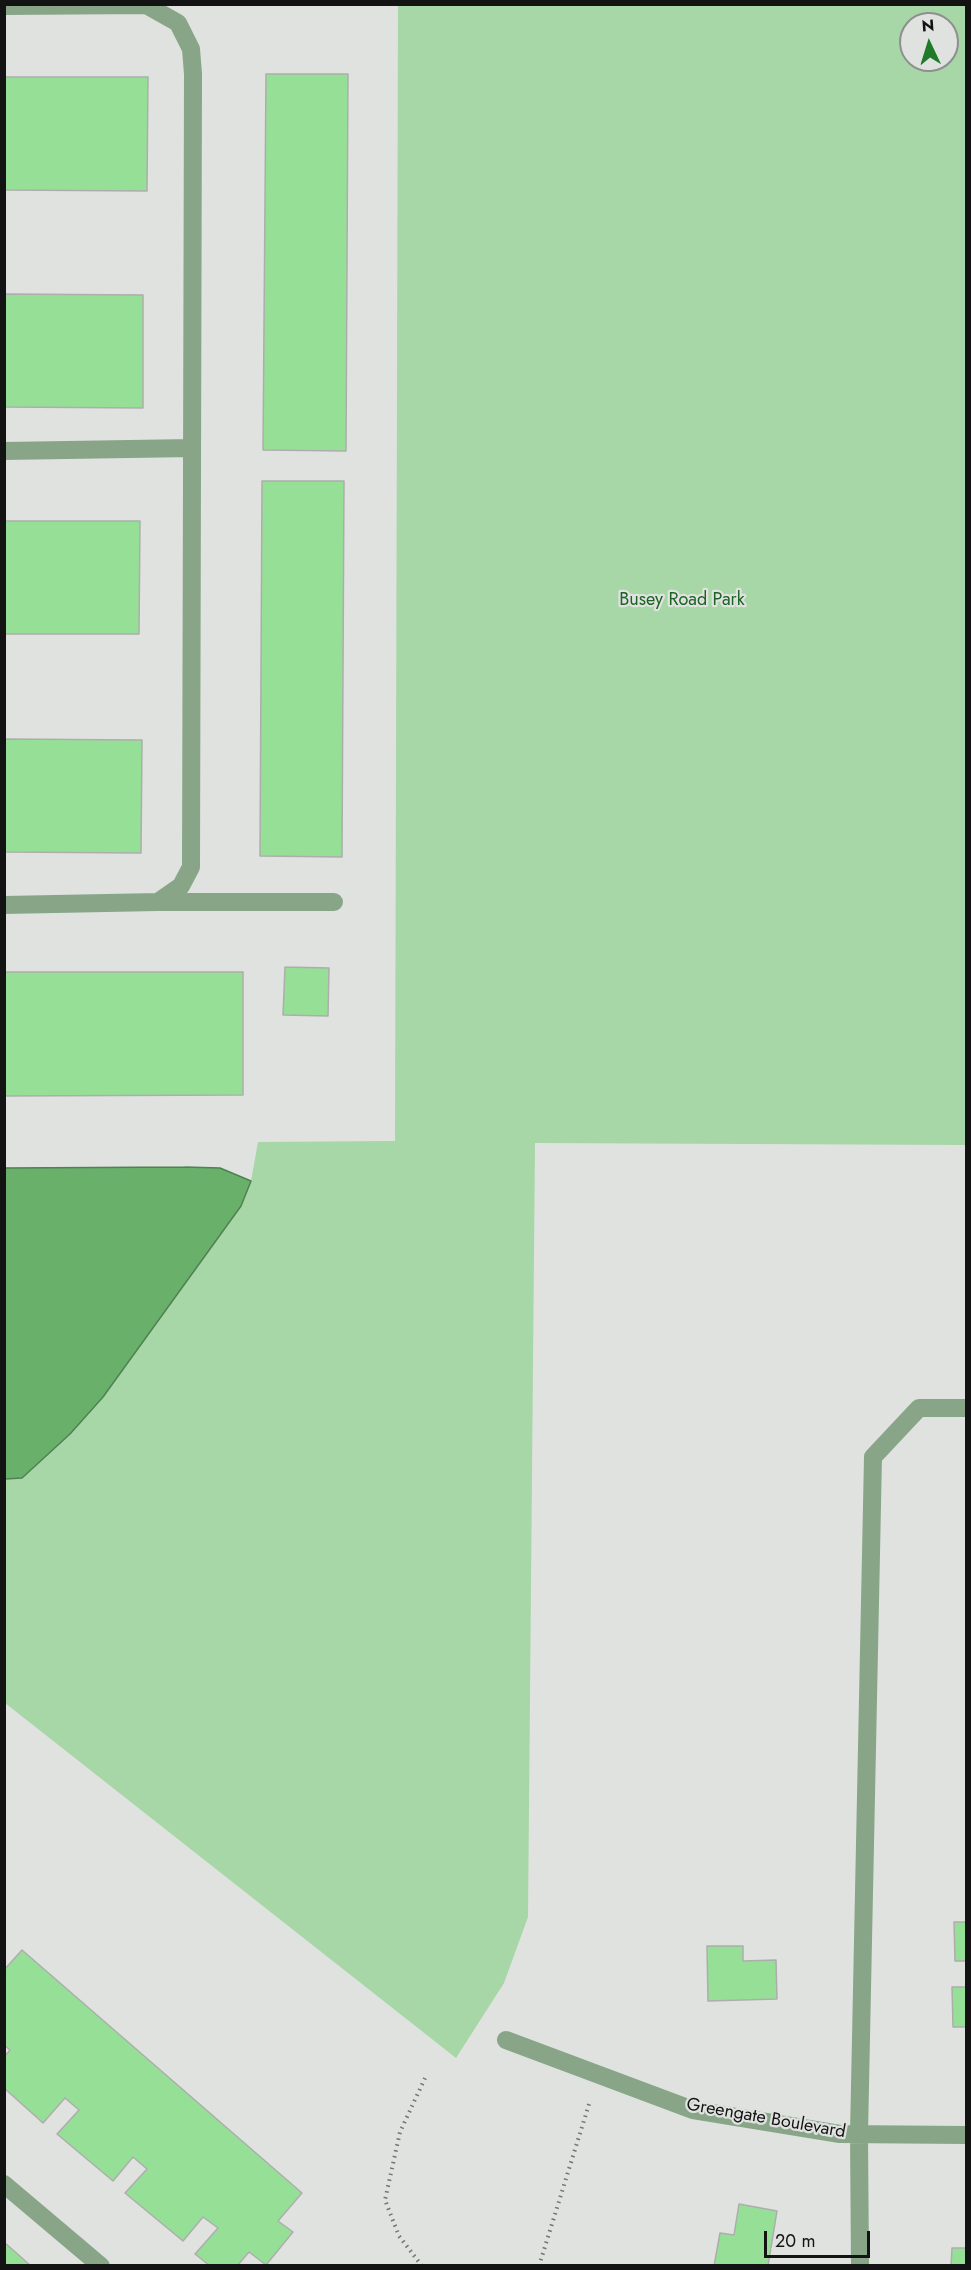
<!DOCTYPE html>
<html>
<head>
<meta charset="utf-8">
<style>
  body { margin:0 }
  #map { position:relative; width:971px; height:2270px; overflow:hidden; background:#e0e2e0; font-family:Jost,sans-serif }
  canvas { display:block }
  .frame { position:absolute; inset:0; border:6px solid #131313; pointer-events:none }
  .north { position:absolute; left:899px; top:12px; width:60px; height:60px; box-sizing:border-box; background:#e0e2e0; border:2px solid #8e8f8e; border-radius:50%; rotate:356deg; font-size:16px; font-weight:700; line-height:24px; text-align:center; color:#131313 }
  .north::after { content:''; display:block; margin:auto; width:21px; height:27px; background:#1f7a29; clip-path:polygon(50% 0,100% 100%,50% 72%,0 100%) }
  .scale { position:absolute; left:764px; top:2231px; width:106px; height:27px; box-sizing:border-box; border:3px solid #131313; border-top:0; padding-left:8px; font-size:18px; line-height:21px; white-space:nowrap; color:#131313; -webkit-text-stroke:4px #e0e2e0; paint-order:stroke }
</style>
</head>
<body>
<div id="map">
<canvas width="971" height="2270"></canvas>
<div class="frame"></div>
<div class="north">N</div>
<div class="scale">20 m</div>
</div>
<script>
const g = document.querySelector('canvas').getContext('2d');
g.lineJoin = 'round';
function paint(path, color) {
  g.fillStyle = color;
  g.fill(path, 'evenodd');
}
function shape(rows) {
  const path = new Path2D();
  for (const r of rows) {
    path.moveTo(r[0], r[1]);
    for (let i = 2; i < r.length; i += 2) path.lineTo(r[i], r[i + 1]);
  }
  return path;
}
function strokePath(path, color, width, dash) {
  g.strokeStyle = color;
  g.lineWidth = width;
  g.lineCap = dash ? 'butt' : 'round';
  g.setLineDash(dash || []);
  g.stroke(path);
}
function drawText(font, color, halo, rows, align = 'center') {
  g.font = font + ' Jost,sans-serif';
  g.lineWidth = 4.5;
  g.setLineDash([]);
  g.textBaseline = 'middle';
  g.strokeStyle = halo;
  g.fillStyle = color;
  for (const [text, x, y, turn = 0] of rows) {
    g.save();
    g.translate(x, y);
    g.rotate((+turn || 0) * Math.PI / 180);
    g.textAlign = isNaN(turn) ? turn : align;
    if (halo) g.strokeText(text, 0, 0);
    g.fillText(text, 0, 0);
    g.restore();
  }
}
paint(shape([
  [398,5,966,5,966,1145,535,1143,528,1917,504,1983,456,2058,5,1703,4,1479,22,1478,70,1434,103,1397,241,1206,251,1181,258,1142,395,1141],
  [911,24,947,24,947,60,911,60]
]), '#a7d6a7');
const water = shape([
  [185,1167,220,1168,251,1181,241,1206,103,1397,70,1434,22,1478,5,1479,5,1168,185,1167]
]);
paint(water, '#69b06b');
strokePath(water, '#4f8151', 1.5);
const building = shape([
  [266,74,348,74,346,451,263,450,266,74],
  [4,77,148,77,147,191,4,190,4,77],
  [4,294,143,295,143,408,4,407,4,294],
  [262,481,344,481,342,857,260,856,262,481],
  [4,521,140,521,139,634,4,634,4,521],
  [4,739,142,740,141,853,4,852,4,739],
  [285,967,329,968,328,1016,283,1015,285,967],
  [4,972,243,972,243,1095,4,1096,4,972],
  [954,1922,966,1922,966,1961,955,1961,954,1922],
  [707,1946,743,1946,743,1961,776,1960,777,1999,708,2001,707,1946],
  [22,1950,302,2193,278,2221,293,2232,266,2265,249,2252,237,2266,210,2266,195,2254,218,2228,203,2217,183,2241,125,2193,147,2169,133,2157,113,2181,57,2134,79,2110,65,2098,43,2123,4,2088,4,2057,10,2050,4,2045,4,1970,22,1950],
  [952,1987,966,1987,966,2027,953,2027,952,1987],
  [739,2204,777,2211,768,2266,714,2266,720,2233,734,2235,739,2204],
  [966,2231,966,2266,951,2266,952,2248,966,2248,966,2231],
  [4,2242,31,2266,4,2266,4,2242]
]);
paint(building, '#96df97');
strokePath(building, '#acaeac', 1.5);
strokePath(shape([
  [422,2266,399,2236,385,2200,400,2132,426,2076],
  [539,2266,590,2101]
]), '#747574', 4, [1.5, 4.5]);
strokePath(shape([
  [4,6,146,5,178,23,191,49,193,74,191,867,181,886,158,902,4,905],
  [4,451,192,448],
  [158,902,334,902],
  [506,2040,693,2110,840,2134,966,2135],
  [4,2184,101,2266],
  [860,2266,859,2134,873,1457,919,1408,966,1408]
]), '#88a687', 18);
drawText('18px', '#1b6422', '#e0e2e0', [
  ["Busey Road Park",682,601]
]);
drawText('18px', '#131313', '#e0e2e0', [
  ["Greengate Boulevard",766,2119,10]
]);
</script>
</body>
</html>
